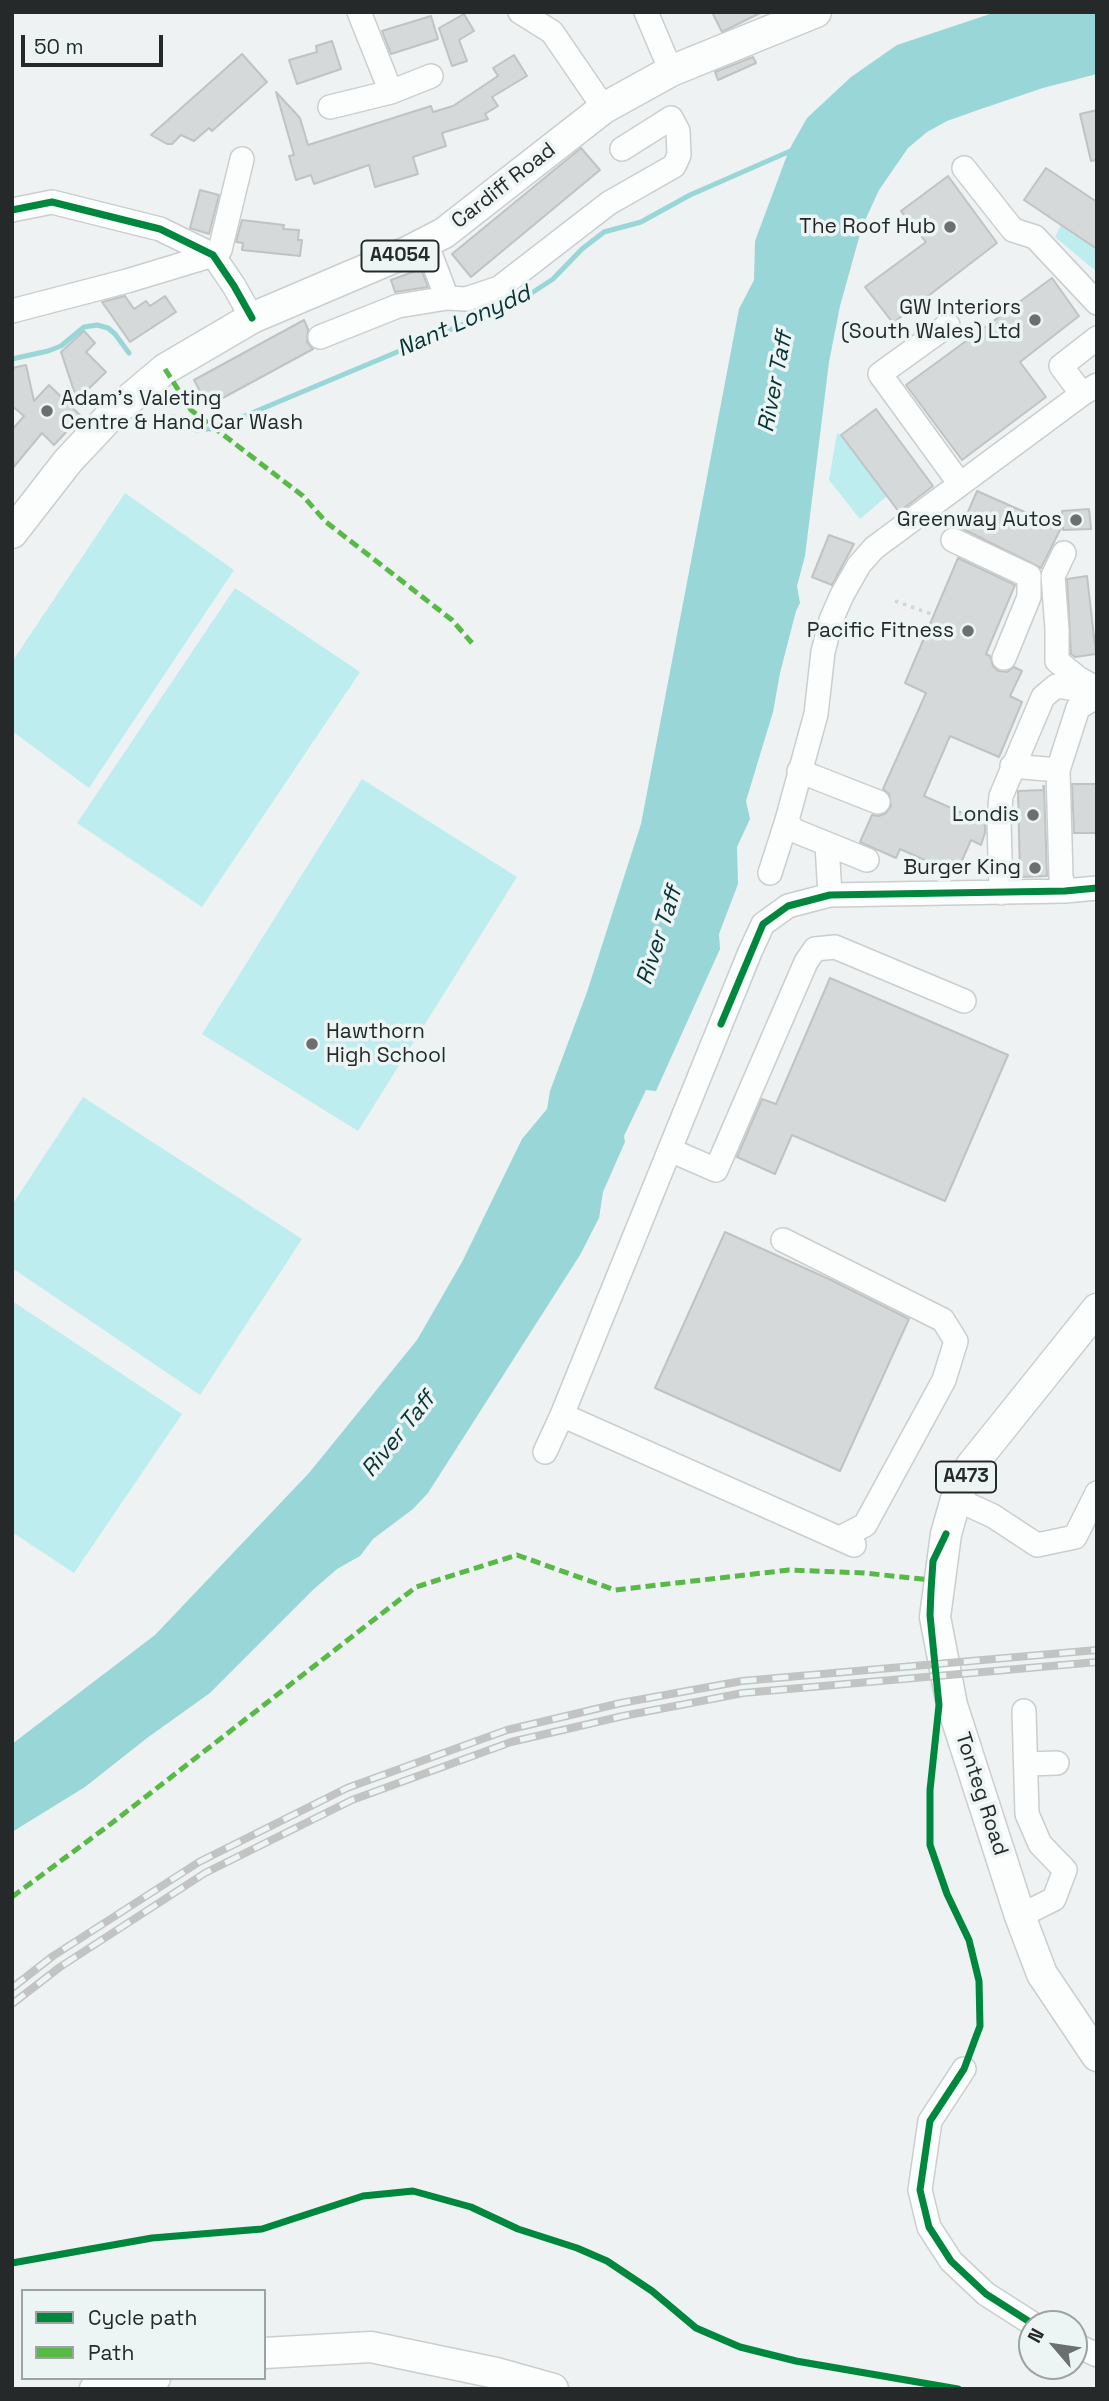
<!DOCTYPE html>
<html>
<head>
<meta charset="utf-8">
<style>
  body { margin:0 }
  #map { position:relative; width:1109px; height:2401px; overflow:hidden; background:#eef2f2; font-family:"Space Grotesk",sans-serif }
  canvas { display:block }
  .frame { position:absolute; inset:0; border:14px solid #262929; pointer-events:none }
  .legend { position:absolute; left:21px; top:2289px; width:245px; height:91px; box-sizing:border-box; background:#ecf4f4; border:2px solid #9da3a3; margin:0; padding:9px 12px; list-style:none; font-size:21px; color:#262929 }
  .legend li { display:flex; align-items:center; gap:14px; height:35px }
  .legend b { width:35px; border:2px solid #9da3a3 }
  .north { position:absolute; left:1018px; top:2310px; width:70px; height:70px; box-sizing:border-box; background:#ecf4f4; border:2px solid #9da3a3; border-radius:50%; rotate:299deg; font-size:19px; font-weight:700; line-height:28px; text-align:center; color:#262929 }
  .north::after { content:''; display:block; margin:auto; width:24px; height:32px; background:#6c6f6f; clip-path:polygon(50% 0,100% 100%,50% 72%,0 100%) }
  .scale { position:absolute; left:21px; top:35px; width:142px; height:32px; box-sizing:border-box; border:4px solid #262929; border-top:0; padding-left:9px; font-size:21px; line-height:24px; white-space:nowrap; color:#262929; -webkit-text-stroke:5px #ecf4f4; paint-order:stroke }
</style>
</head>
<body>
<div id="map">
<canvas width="1109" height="2401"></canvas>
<div class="frame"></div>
<ul class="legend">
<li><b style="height:9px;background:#00873e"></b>Cycle path</li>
<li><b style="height:9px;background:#58b947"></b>Path</li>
</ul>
<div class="north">N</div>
<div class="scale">50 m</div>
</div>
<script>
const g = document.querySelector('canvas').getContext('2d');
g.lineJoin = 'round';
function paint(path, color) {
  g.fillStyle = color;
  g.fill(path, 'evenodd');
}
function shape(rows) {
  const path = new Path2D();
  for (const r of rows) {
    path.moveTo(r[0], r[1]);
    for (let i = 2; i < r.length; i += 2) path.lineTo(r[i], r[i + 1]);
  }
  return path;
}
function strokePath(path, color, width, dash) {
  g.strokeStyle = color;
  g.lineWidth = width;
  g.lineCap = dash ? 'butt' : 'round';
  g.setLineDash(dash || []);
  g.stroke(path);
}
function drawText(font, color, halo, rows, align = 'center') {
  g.font = font + ' "Space Grotesk",sans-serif';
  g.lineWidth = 7;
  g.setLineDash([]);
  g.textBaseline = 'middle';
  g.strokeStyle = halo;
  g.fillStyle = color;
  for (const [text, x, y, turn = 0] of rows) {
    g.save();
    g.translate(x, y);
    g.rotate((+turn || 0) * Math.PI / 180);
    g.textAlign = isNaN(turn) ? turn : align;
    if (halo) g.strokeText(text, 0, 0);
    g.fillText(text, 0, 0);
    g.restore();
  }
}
paint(shape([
  [1061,225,1097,249,1097,272,1055,237],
  [837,433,841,435,887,496,860,519,829,480],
  [125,493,234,570,89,788,12,731,12,662],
  [235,588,360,672,202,907,77,823],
  [362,779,517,877,358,1131,202,1034],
  [83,1097,302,1239,200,1395,12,1268,12,1205],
  [12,1301,182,1414,74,1573,12,1532]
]), '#bdedee');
paint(shape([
  [996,12,1097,12,1097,74,1043,88,978,110,947,121,927,132,908,148,879,190,862,227,840,306,829,362,805,556,797,586,800,603,796,611,780,673,773,712,746,801,750,819,737,847,738,884,719,934,720,949,656,1091,646,1090,624,1136,625,1142,603,1192,599,1218,580,1255,428,1493,413,1509,373,1539,360,1556,337,1569,314,1589,210,1693,147,1738,85,1787,12,1832,12,1744,155,1635,309,1473,417,1340,462,1262,522,1139,547,1109,550,1091,587,992,641,824,739,309,754,280,755,241,789,150,807,118,851,77,897,45]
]), '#99d6d7');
strokePath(shape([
  [12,359,48,351,61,346,84,327,97,325,108,328,115,334,129,353],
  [174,417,184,425,196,430,209,429,228,423,521,300,553,279,582,249,604,232,641,222,690,195,795,149]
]), '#99d6d7', 5);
const building = shape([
  [712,12,762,12,722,32,712,12],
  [464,14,474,31,459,40,467,61,452,66,439,28,464,14],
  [431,16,438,39,391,54,382,31,431,16],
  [332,41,341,69,297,84,289,60,317,52,316,46,332,41],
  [242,54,267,82,212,131,209,128,194,141,181,135,172,144,167,144,151,135,242,54],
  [514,55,527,76,492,97,498,106,485,114,488,119,442,133,446,146,413,157,418,174,375,187,369,165,314,184,311,175,296,180,289,156,294,155,276,92,300,118,308,145,431,106,433,112,453,106,498,76,493,68,514,55],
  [753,57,756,63,718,80,715,72,753,57],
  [1097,110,1097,160,1091,161,1080,114,1097,110],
  [581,148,600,170,471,277,452,254,581,148],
  [1046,168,1097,202,1097,249,1024,200,1046,168],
  [948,176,997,243,893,323,865,287,926,242,901,211,948,176],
  [200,190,219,195,209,234,190,228,200,190],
  [242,220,284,225,283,229,299,230,298,240,302,240,300,256,242,250,243,243,236,242,242,220],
  [421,269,428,287,395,292,391,280,421,269],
  [1052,278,1079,316,1020,362,1046,397,962,460,906,385,1052,278],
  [125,296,134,309,146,301,150,306,165,296,176,312,130,342,102,302,125,296],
  [304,320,308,329,307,342,313,349,208,406,194,380,304,320],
  [84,331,95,343,86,352,106,372,77,400,61,352,84,331],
  [26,365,34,401,49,385,81,416,54,445,42,433,12,469,12,430,24,416,12,406,12,368,26,365],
  [876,409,933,486,899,512,841,435,876,409],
  [977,491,1061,528,1041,568,961,528,977,491],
  [1089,509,1091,529,1063,530,1062,511,1089,509],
  [829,535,854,544,832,585,812,577,829,535],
  [958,558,1015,585,986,654,990,656,993,666,998,671,1007,672,1014,667,1022,671,1010,696,1022,702,999,757,950,736,924,796,985,823,985,833,981,845,971,840,956,874,900,849,896,858,860,842,872,815,879,816,886,813,891,806,889,794,883,789,926,693,905,683,958,558],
  [1087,576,1096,654,1075,657,1071,654,1067,579,1087,576],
  [1072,784,1097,784,1097,833,1074,833,1072,784],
  [1043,786,1044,786,1047,876,1020,877,1018,791,1044,790,1043,786],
  [830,978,1008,1055,945,1201,792,1135,775,1174,737,1157,762,1099,776,1104,830,978],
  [725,1232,831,1280,909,1319,840,1471,655,1388,725,1232]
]);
paint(building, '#d6d9d9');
strokePath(building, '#bfc3c3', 2);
const minor = shape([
  [359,12,391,92],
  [520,12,552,32,604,108],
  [646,12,671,71],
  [330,107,391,92,431,76],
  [964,168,1013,230,1035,237,1097,303],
  [12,210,52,202,160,229,213,255,234,286,252,318],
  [426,243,447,298,466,299,499,288,609,203,674,166,679,155,678,131,671,118,622,149],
  [12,311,127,281,213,255,220,250,242,159],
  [948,325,880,374,960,484],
  [320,337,398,306,447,298],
  [1082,394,1061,366,1097,338],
  [953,540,1029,576,1029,597,1004,658],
  [1064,553,1053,576,1057,629,1057,661,1078,678,1097,689],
  [1012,766,1058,770,1078,708,1097,696],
  [1058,770,1061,877,1065,891],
  [799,771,878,802],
  [827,844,830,895],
  [867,860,793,830,787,820,816,714,823,652,831,620,842,595,859,565,874,548,1082,394,1097,385],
  [770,873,787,820],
  [1001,893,999,820,1001,796,1043,697,1056,686,1097,692],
  [670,1150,716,1170,806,962,815,949,835,947,964,1001],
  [783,1240,943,1320,956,1341,944,1380,865,1525,840,1538],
  [562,1415,854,1545],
  [545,1452,562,1415,750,952,763,924,788,906,830,895,1065,891,1097,888],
  [956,1499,993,1516,1037,1545,1075,1537,1097,1493],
  [1027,1764,1057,1763],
  [1020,1916,1054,1899,1065,1870,1040,1844,1027,1814,1024,1711],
  [964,2069,930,2121,920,2190,929,2227,951,2261,986,2294,1033,2324],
  [1074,2344,1097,2355]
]);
const major = shape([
  [12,533,68,461,114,412,165,369,252,318,407,252,444,233,604,108,671,71,816,12],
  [1097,1309,971,1466,956,1499,946,1534,935,1617,952,1705,1020,1916,1042,1974,1097,2056],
  [264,2353,371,2347,496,2373,553,2389],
  [95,2389,155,2378]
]);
strokePath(minor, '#cbcece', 26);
strokePath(major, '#cbcece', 33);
strokePath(shape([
  [895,601,934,615]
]), '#d4d6d6', 3.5, [3.5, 5]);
strokePath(minor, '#fcfdfd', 23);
strokePath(major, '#fcfdfd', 30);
const rail = shape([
  [12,1988,53,1956,199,1862,347,1788,507,1730,621,1703,742,1681,1097,1650],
  [12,2004,60,1967,205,1873,352,1800,511,1742,623,1716,743,1693,1097,1662]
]);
strokePath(rail, '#c2c3c3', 8);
strokePath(rail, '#ecf4f4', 5, [16]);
strokePath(shape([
  [165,369,191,410,303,496,326,522,452,620,472,643],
  [12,1897,108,1826,416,1587,517,1555,615,1590,789,1570,864,1573,931,1580]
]), '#58b947', 5, [10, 5]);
strokePath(shape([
  [12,210,52,202,160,229,213,255,234,286,252,318],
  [721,1024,763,924,788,906,830,895,1065,891,1097,888],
  [946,1534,933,1561,931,1591,930,1615,939,1705,930,1790,930,1845,947,1894,969,1940,979,1981,980,2026,964,2069,930,2121,920,2190,929,2227,951,2261,986,2294,1033,2324],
  [12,2263,152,2238,262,2229,363,2196,413,2191,471,2207,518,2229,577,2248,607,2261,652,2291,696,2328,740,2347,796,2361,958,2389]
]), '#00873e', 7);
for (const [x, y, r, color] of [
  [950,227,7,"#6c6f6f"],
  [1035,320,7,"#6c6f6f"],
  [47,411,7,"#6c6f6f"],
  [1076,520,7,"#6c6f6f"],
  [968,631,7,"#6c6f6f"],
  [1033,815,7,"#6c6f6f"],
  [1035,868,7,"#6c6f6f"],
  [312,1044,7,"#6c6f6f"]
]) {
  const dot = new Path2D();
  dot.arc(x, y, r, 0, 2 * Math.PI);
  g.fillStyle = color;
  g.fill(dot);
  strokePath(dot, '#ecf4f4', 2.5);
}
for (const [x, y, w] of [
  [400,256,77],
  [966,1477,60]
]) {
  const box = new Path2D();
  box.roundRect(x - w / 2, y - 15.5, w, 31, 5);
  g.fillStyle = '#ecf4f4';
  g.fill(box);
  strokePath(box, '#262929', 2);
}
drawText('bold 19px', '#262929', null, [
  ["A4054",400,256],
  ["A473",966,1477]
]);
drawText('21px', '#262929', '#ecf4f4', [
  ["Cardiff Road",504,186,-38],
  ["Tonteg Road",981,1794,72]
]);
drawText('21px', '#262929', '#ecf4f4', [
  ["The Roof Hub",936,227],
  ["GW Interiors",1021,308],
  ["(South Wales) Ltd",1021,332],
  ["Adam's Valeting",61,399,"left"],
  ["Centre & Hand Car Wash",61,423,"left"],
  ["Greenway Autos",1062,520],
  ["Pacific Fitness",954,631],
  ["Londis",1019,815],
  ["Burger King",1021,868],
  ["Hawthorn",326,1032,"left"],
  ["High School",326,1056,"left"]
], 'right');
drawText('italic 23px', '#073334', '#ecf4f4', [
  ["Nant Lonydd",464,322,-24],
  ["River Taff",776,382,-79],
  ["River Taff",660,936,-72],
  ["River Taff",399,1435,-51]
]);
</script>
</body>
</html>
